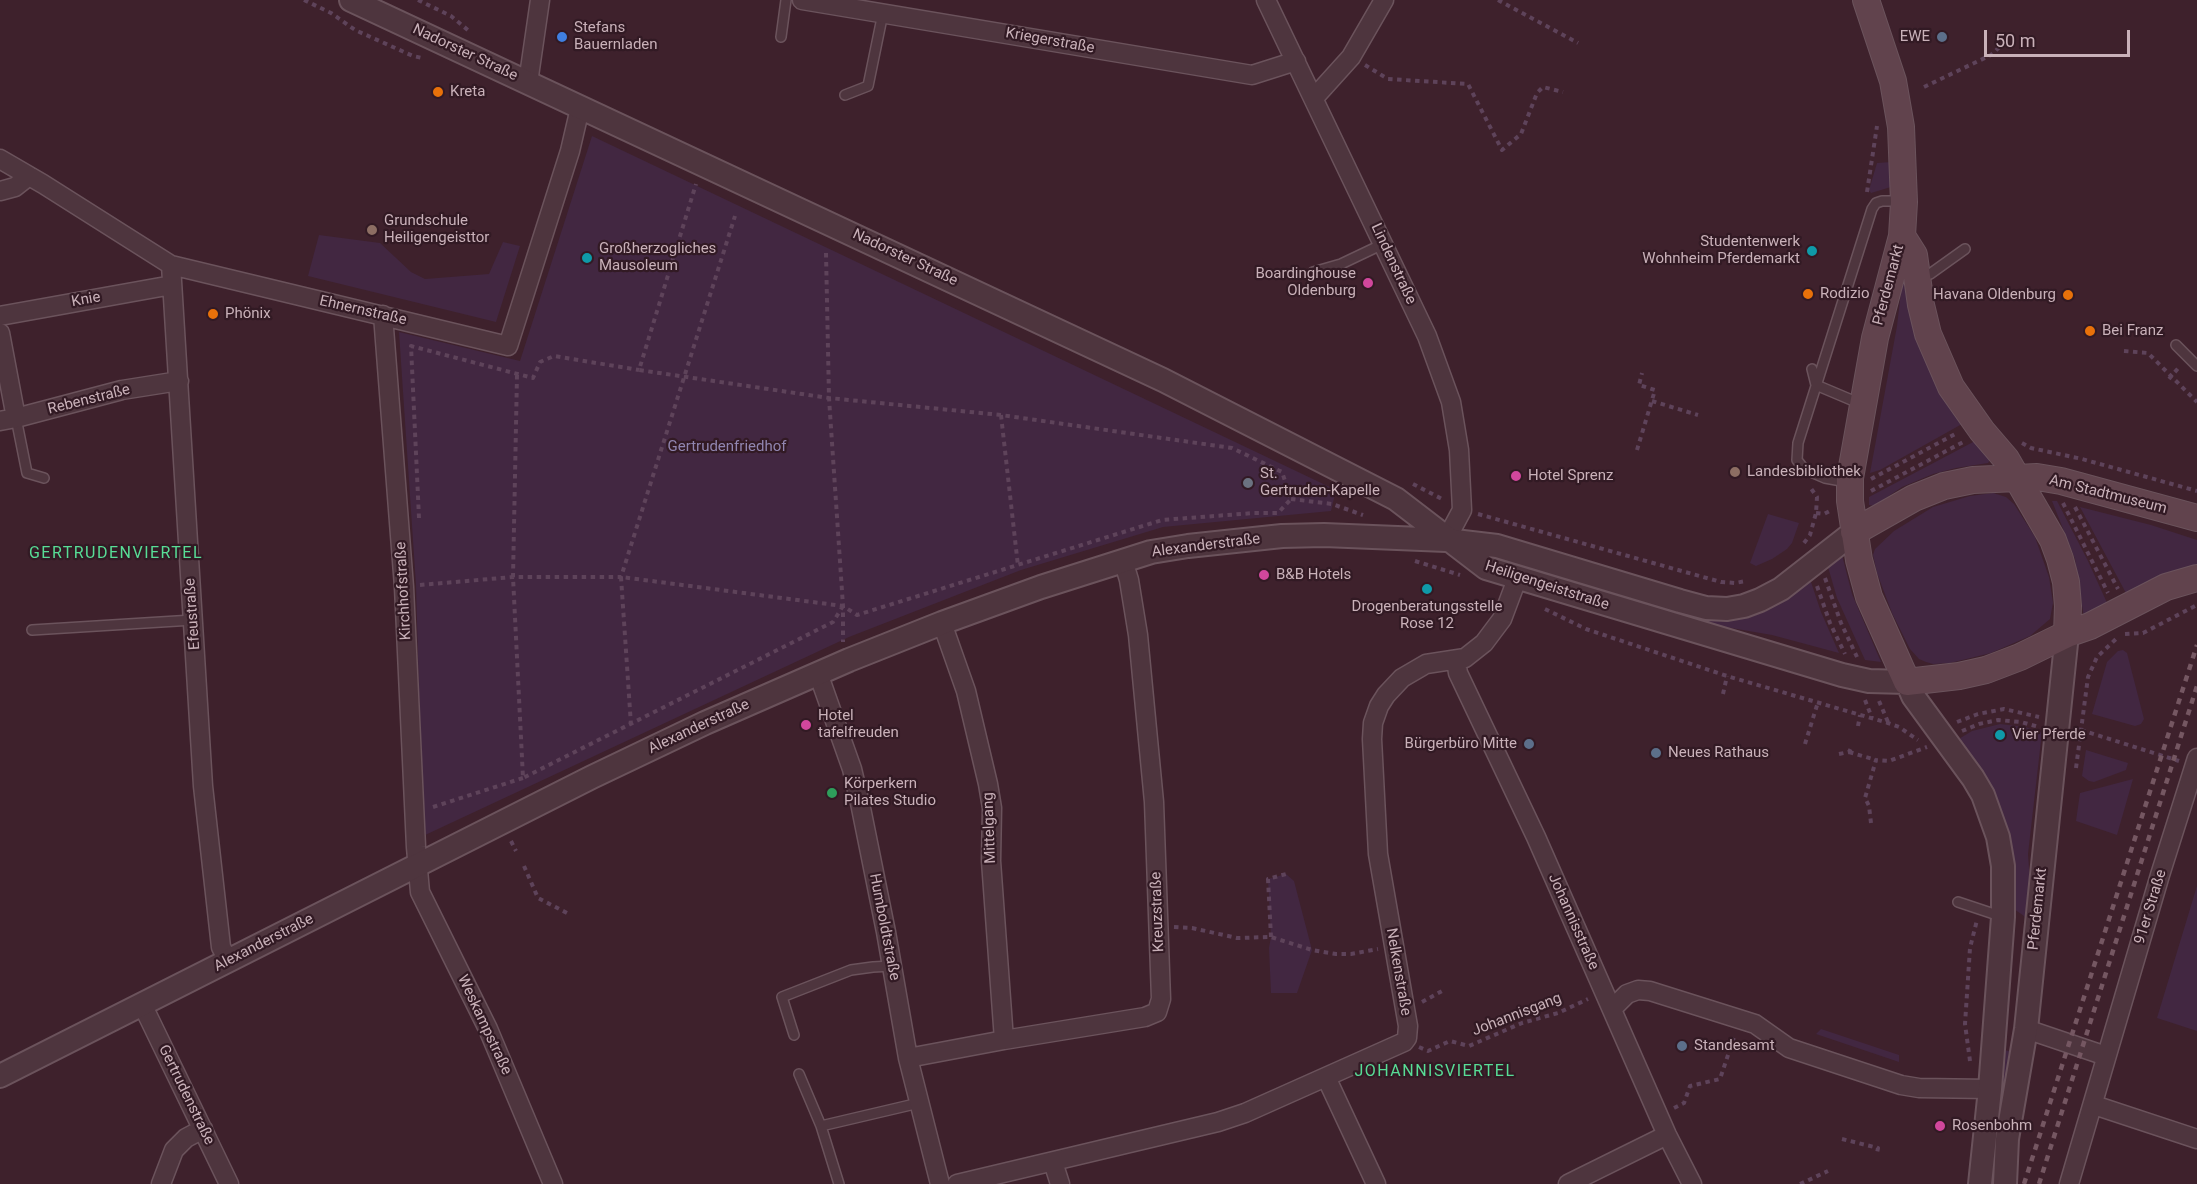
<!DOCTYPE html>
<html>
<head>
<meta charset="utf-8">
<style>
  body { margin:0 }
  #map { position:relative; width:2197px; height:1184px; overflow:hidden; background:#3e212c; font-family:Roboto,sans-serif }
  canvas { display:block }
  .scale { position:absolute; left:1984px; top:30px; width:146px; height:27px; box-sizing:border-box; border:3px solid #c9b1b9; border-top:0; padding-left:8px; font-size:18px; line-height:21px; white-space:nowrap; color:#c9b1b9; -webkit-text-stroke:4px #321a24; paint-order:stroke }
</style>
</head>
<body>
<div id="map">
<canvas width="2197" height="1184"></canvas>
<div class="scale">50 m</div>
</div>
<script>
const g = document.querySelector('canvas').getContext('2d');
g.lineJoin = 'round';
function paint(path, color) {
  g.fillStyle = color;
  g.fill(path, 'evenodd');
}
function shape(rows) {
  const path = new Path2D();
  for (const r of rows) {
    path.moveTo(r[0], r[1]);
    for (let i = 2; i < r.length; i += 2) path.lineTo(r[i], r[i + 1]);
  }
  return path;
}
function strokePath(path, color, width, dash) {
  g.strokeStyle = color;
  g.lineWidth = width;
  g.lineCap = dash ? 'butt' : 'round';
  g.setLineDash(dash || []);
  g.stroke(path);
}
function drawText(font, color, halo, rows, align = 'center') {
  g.font = font + ' Roboto,sans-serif';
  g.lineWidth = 4.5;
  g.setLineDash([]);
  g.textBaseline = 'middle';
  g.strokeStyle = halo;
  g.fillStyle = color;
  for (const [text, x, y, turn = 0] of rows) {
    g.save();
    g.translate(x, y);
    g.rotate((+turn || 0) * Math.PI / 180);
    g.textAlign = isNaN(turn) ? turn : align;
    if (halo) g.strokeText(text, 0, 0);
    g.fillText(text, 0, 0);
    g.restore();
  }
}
paint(shape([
  [592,136,1336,490,1331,511,1163,527,1021,570,849,637,423,836,416,585,399,332,520,361],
  [1892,162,1891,187,1871,193,1869,190,1877,163],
  [319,235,380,243,411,272,425,279,489,274,503,242,520,246,496,322,308,276],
  [1905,282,1907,283,1962,424,1880,470,1870,473,1897,326,1902,283],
  [1975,441,1990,460,1988,463,1956,468,1933,474,1902,487,1874,506,1869,505,1869,497],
  [1993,493,2006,497,2014,504,2035,537,2049,577,2053,603,2050,619,2030,636,1991,653,1950,663,1933,664,1926,662,1919,659,1910,649,1892,613,1877,573,1873,555,1875,549,1894,531,1933,507,1970,496],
  [2052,501,2057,501,2088,561,2108,605,2084,618,2075,559],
  [2080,507,2151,525,2197,540,2197,567,2127,595],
  [1768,514,1799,523,1792,543,1787,549,1772,559,1756,566,1750,563],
  [1489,555,1712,620,1742,619,1754,616,1782,601,1810,579,1821,612,1839,653,1772,635,1708,624,1504,564,1488,556],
  [1842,555,1852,594,1881,662,1865,660,1837,598,1828,567],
  [2123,650,2127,653,2144,719,2141,724,2135,726,2092,714,2107,662,2118,651],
  [2000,724,2025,727,2042,732,2028,854,2031,899,2027,922,2024,916,2014,909,1957,740,1972,731],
  [2086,750,2128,763,2126,770,2094,782,2089,781,2082,776],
  [2133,779,2117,835,2076,821,2080,793],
  [1286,874,1294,881,1312,950,1297,993,1271,993,1269,948,1271,937,1268,879],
  [2197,886,2197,1031,2157,1018],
  [1821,1029,1899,1055,1899,1062,1816,1034],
  [2003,1050,2009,1051,1999,1169,1991,1168]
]), '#422741');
const service = shape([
  [781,37,786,0],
  [845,95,868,86,883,13],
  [1313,272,1341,264,1383,244],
  [1919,279,1930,274,1965,249],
  [2176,345,2197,366],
  [1812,369,1816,385,1861,404],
  [16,418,27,473,44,478],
  [1847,482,1825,478,1804,469,1797,460,1798,443,1872,209,1876,203,1882,201,1901,201],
  [32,630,193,620],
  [1958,902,2003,917],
  [794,1035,782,997,851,970,873,967,892,966],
  [799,1074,821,1126,839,1184],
  [821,1126,919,1103]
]);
const minor = shape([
  [802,0,1252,75,1296,61],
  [1266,0,1427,336,1451,402,1459,450,1462,510,1446,540],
  [528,83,540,0],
  [1314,98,1351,57,1384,0],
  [0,159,43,184,171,265,508,346,570,151,580,108],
  [0,191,15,187,29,176],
  [171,265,203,786,221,947,228,961],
  [383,315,404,587,416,847,420,892,488,1029,553,1184],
  [0,316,172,285],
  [0,333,16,418],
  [0,421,16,418,122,390,179,381],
  [942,623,966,691,988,784,992,808,991,861,1004,1040],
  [1456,660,1458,673,1536,837,1667,1135,1692,1184],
  [818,673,852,769,860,803,886,932,908,1058,940,1184],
  [143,1006,229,1184],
  [1612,1009,1627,994,1638,990,1650,991,1755,1024,1789,1048,1901,1085,1919,1088,1990,1089],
  [2026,1029,2106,1056],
  [908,1058,1004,1040,1145,1017,1157,1012,1161,999,1154,802,1138,635,1129,580,1123,560],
  [1326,1077,1376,1184],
  [2094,1105,2197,1139],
  [1053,1162,1060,1184],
  [161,1184,174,1150,186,1138,203,1129],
  [957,1184,1218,1122,1245,1113,1404,1042,1407,1038,1408,1026,1378,854,1372,739,1373,723,1379,706,1386,695,1402,678,1426,664,1465,658,1484,643,1502,619,1517,579],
  [1568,1184,1667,1135],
  [2069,1184,2160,875,2197,758]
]);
const tertiary = shape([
  [351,0,1163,380,1396,499,1486,568,1842,675,1869,681,1907,682,1913,696,1973,778,1983,795,1998,837,2003,866,2003,917,1990,1089,1980,1184],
  [0,1076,592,777,705,723,849,660,942,623,1041,587,1151,552,1188,546,1282,536,1324,535,1446,540,1497,546,1680,601,1706,608,1727,609,1744,606,1760,600,1781,589,1854,532],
  [2005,1184,2007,1139,2026,1029,2067,634]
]);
const secondary = shape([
  [1866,0,1893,81,1901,127,1904,202,1902,236,1875,338,1850,478,1850,501,1859,560,1869,597,1907,682,1959,676,1986,670,2020,657,2067,634,2090,626,2166,587,2197,578],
  [1902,236,1914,255,1921,305,1928,334,1951,387,1982,431,2006,459,2053,540,2060,559,2066,582,2068,606,2067,634],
  [1854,532,1914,498,1944,486,1973,480,2017,478,2037,477,2061,481,2197,518]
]);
strokePath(service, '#6b535c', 12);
strokePath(minor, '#6b535c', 21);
strokePath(tertiary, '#6b535c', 26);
strokePath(secondary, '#6b535c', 28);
strokePath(shape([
  [304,0,331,13,355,30,413,56,422,58],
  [418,0,451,16,469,31],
  [1498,0,1578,43],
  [1365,65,1388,79,1468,84,1502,150,1521,134,1537,93,1543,87,1563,92],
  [1924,87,1991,55,2006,41],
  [1867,192,1877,126],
  [826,253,829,398,843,606,843,642],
  [2124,351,2148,353,2197,402],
  [517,375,513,577,523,778,833,622,843,606],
  [2169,379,2180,366],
  [1652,401,1698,415],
  [1001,415,1018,566],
  [2022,443,2031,448,2082,459,2197,491],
  [1637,450,1655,390,1639,385,1642,373],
  [1871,479,1957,433],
  [1413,484,1444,500],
  [1871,491,1965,441],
  [1291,499,1332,504,1363,515],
  [2063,503,2108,593],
  [2075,507,2118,589],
  [1816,513,1824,514,1830,511],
  [1478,514,1721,582,1735,583,1746,581],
  [419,518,411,346,533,378,540,362,554,356,639,370],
  [1804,543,1810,535,1816,513,1817,497,1810,487],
  [1415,561,1460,575],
  [1825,578,1841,623,1857,657],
  [420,585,513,577,621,577,735,216],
  [1817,586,1830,623,1845,654],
  [1545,609,1586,629,1727,676,1888,723,1899,727,1918,740],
  [2125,634,2143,633,2197,605],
  [1723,694,1727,676],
  [1865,700,1872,718],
  [1879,701,1888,722],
  [1957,722,1978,714,2004,709,2039,717],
  [631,725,621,577,843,606,857,615,1162,520,1254,513,1278,513,1291,499,1282,472,1232,448,1001,415,829,398,639,370,696,184],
  [1858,726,1860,715],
  [2081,730,2179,761],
  [1962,731,1979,724,1998,720,2021,722,2039,727],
  [1805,744,1818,702],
  [1849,752,1876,760],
  [1839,754,1849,752,1852,746],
  [2076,768,2088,677,2097,657,2116,639],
  [433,807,523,778],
  [1871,823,1869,806,1865,798,1876,760,1889,761,1927,747],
  [511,841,516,851],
  [524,866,538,898,567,913],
  [1174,927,1192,928,1237,938,1271,937,1312,950,1336,954,1351,954,1378,949],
  [1271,937,1268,879,1286,874],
  [1422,1002,1442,991],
  [1419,1047,1428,1051,1450,1041,1469,1046,1522,1023,1558,1013,1588,999],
  [1970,1061,1965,1024,1970,948,1977,920],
  [1674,1108,1684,1103,1690,1086,1720,1079,1735,1034],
  [1842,1139,1878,1148,1877,1153],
  [1800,1184,1828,1171]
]), '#5e435a', 4, [4.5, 4.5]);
strokePath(service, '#4e353e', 9);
strokePath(minor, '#4e353e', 18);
strokePath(tertiary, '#4e353e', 22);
strokePath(secondary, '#61434d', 26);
strokePath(shape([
  [2024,1184,2197,645],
  [2039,1184,2197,686]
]), '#755762', 4.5, [6, 6]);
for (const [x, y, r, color] of [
  [562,37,6,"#3f7fe0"],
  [1942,37,6,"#5c6f8a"],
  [438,92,6,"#e8710a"],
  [372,230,6,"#8d6e63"],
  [1812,251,6,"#0f9aa8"],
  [587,258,6,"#0f9aa8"],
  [1368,283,6,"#d1479c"],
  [1808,294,6,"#e8710a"],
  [2068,295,6,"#e8710a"],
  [213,314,6,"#e8710a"],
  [2090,331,6,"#e8710a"],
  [1735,472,6,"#8d6e63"],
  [1516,476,6,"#d1479c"],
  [1248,483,6,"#6b7280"],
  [1264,575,6,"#d1479c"],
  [1427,589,6,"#0f9aa8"],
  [806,725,6,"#d1479c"],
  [2000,735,6,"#0f9aa8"],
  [1529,744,6,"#5c6f8a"],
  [1656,753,6,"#5c6f8a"],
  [832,793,6,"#2e9e5b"],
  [1682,1046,6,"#5c6f8a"],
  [1940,1126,6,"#d1479c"]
]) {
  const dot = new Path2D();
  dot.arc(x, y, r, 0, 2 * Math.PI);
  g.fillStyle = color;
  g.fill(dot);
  strokePath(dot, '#321a24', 2);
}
drawText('15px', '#c9b1b9', '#321a24', [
  ["Stefans",574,28],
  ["Bauernladen",574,45],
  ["EWE",1930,37,"right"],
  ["Kreta",450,92],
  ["Grundschule",384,221],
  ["Heiligengeisttor",384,238],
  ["Studentenwerk",1800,242,"right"],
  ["Wohnheim Pferdemarkt",1800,259,"right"],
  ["Großherzogliches",599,249],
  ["Mausoleum",599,266],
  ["Boardinghouse",1356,274,"right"],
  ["Oldenburg",1356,291,"right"],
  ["Rodizio",1820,294],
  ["Havana Oldenburg",2056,295,"right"],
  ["Phönix",225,314],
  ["Bei Franz",2102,331],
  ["Landesbibliothek",1747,472],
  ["St.",1260,474],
  ["Gertruden-Kapelle",1260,491],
  ["Hotel Sprenz",1528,476],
  ["B&B Hotels",1276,575],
  ["Drogenberatungsstelle",1427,607,"center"],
  ["Rose 12",1427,624,"center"],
  ["Hotel",818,716],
  ["tafelfreuden",818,733],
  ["Vier Pferde",2012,735],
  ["Bürgerbüro Mitte",1517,744,"right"],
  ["Neues Rathaus",1668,753],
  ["Körperkern",844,784],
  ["Pilates Studio",844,801],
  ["Standesamt",1694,1046],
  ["Rosenbohm",1952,1126]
], 'left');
drawText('15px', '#c9b1b9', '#321a24', [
  ["Kriegerstraße",1050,41,10],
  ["Nadorster Straße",465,53,25],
  ["Nadorster Straße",905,258,25],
  ["Lindenstraße",1393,264,65],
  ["Pferdemarkt",1889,285,-75],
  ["Knie",86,300,-10],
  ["Ehnernstraße",363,311,13],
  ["Rebenstraße",89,400,-14],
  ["Am Stadtmuseum",2108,495,14],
  ["Alexanderstraße",1206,546,-7],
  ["Heiligengeiststraße",1547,586,18],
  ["Kirchhofstraße",404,591,-93],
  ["Efeustraße",193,614,-94],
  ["Alexanderstraße",699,727,-25],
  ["Mittelgang",990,828,-92],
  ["91er Straße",2151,907,-73],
  ["Pferdemarkt",2038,909,-84],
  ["Kreuzstraße",1158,912,-92],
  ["Johannisstraße",1573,922,66],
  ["Humboldtstraße",884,927,79],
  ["Alexanderstraße",264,943,-27],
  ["Nelkenstraße",1398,972,80],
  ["Johannisgang",1517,1015,-21],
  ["Weskampstraße",484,1025,65],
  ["Gertrudenstraße",186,1095,64]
]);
drawText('15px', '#9085b0', '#321a24', [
  ["Gertrudenfriedhof",727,447]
]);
g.letterSpacing = '1.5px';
drawText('16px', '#58dd96', '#321a24', [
  ["GERTRUDENVIERTEL",116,554],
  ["JOHANNISVIERTEL",1435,1072]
]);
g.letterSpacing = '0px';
</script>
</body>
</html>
